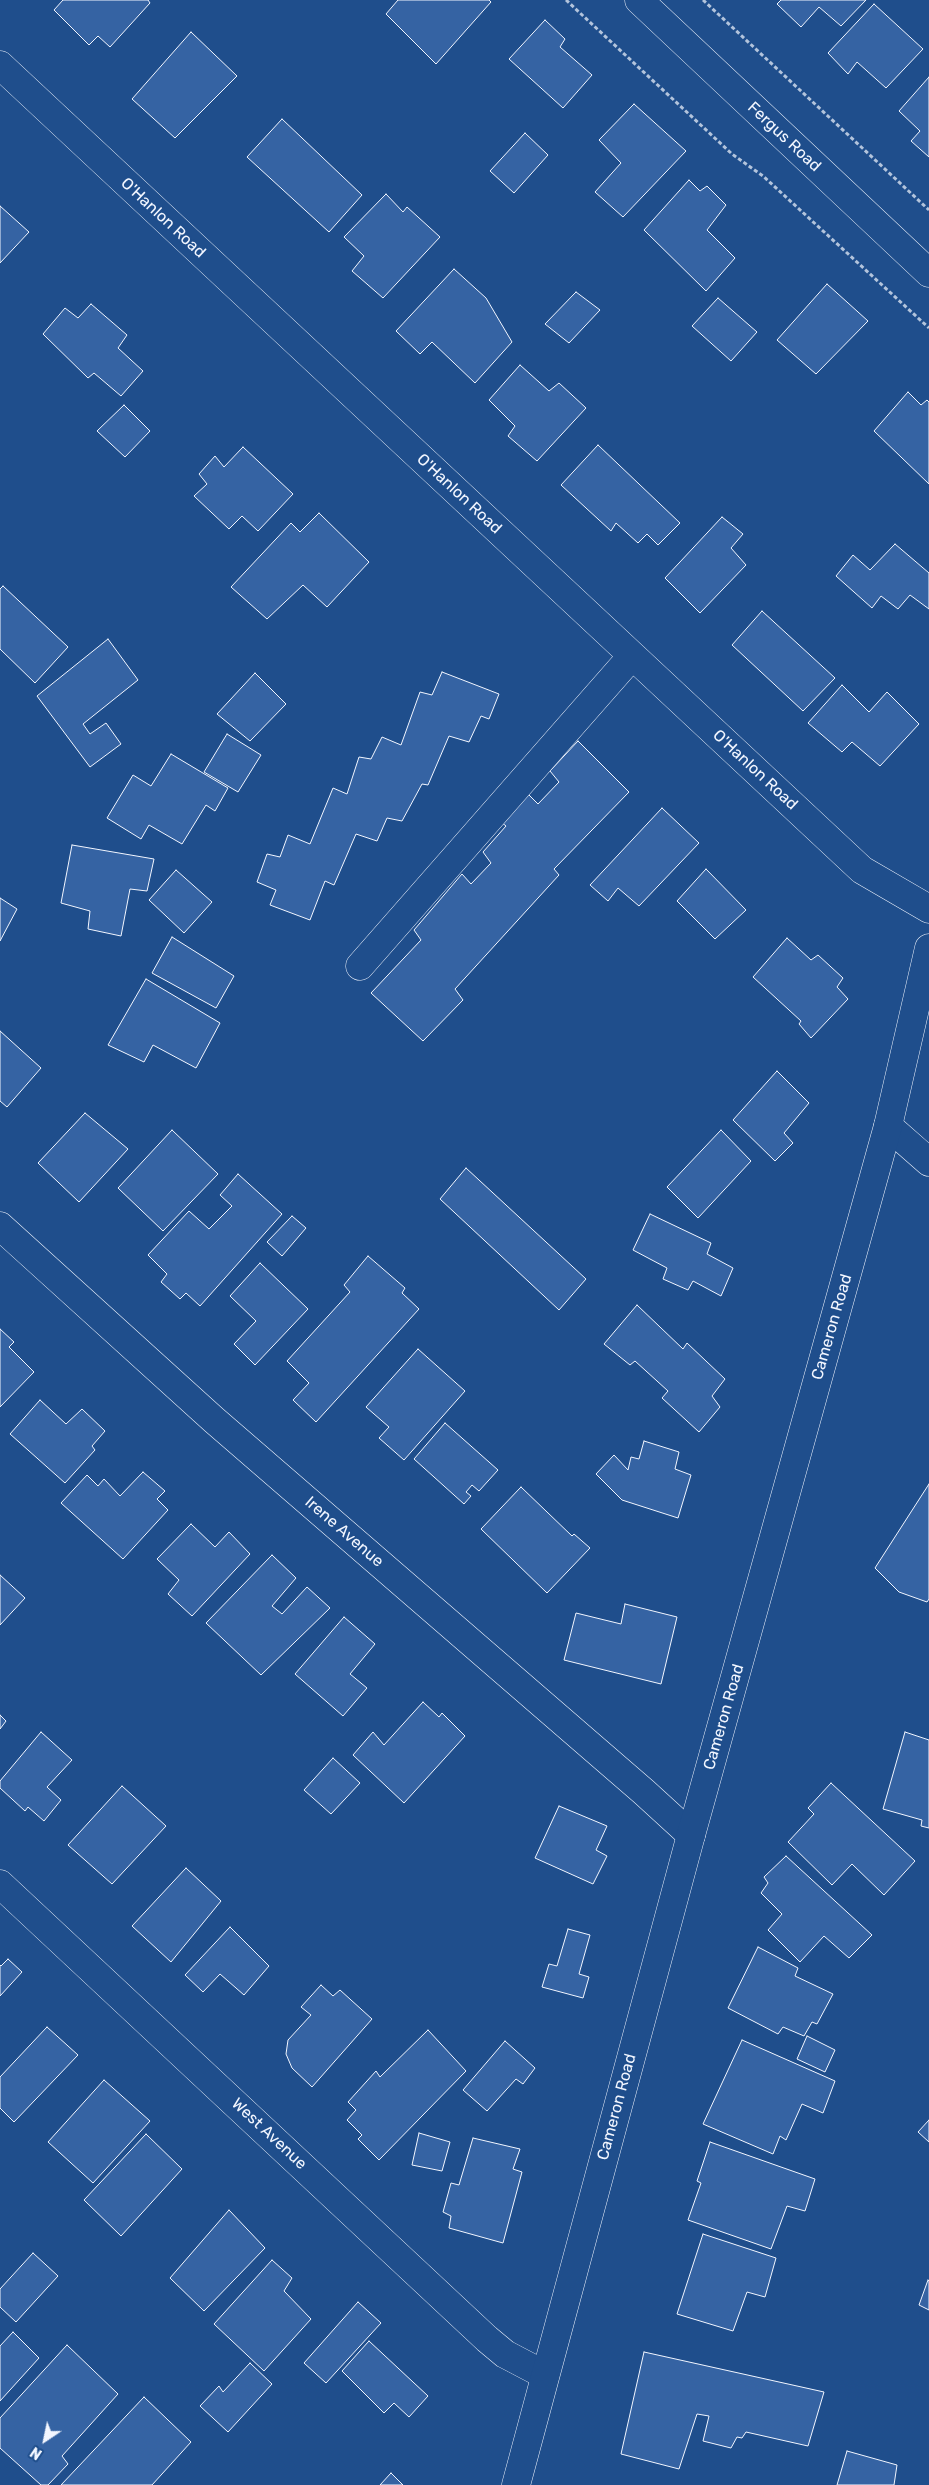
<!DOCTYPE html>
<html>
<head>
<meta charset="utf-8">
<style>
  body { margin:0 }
  #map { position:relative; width:929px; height:2485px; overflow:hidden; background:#1f4e8c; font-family:Rubik,sans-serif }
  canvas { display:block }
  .north { position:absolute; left:20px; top:2415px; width:50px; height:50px; -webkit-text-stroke:4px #1f4e8c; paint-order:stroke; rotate:214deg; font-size:14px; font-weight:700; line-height:20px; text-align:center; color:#f2f6ff }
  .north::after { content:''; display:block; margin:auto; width:18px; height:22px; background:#f2f6ff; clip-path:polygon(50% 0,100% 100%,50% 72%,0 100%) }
</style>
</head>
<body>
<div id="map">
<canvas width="929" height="2485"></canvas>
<div class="north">N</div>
</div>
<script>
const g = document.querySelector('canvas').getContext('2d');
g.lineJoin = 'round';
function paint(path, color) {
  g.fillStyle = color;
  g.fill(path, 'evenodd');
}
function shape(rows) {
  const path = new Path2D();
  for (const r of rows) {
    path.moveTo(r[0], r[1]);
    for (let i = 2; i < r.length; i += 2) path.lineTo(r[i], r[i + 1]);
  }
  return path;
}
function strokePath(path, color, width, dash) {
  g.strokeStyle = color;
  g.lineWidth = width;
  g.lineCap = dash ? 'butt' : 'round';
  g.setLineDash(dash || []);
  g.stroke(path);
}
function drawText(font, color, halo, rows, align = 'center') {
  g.font = font + ' Rubik,sans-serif';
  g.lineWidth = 4;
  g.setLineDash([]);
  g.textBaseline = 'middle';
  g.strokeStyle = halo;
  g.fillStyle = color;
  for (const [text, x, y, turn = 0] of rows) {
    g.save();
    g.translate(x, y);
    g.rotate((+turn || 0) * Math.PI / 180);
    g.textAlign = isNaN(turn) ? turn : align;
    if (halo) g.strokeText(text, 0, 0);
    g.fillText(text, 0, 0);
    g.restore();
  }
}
const building = shape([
  [63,0,148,0,150,3,110,47,98,36,89,45,54,10,63,0],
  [398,0,489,0,491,2,436,64,386,14,398,0],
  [781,0,866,0,841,26,819,7,801,27,777,4,781,0],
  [874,4,923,49,886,88,857,62,848,74,828,53,874,4],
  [545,20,565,39,560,47,592,75,563,108,509,59,545,20],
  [191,32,237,76,175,138,132,99,191,32],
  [929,77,929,157,911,141,920,131,899,111,929,77],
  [634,104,686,151,623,217,595,192,621,163,599,140,634,104],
  [282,119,362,195,329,232,247,157,282,119],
  [525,133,548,155,514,193,490,171,525,133],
  [689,180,700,191,707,186,726,205,707,230,735,258,706,291,644,230,689,180],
  [386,194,403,212,407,207,440,237,383,298,352,271,364,256,344,237,386,194],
  [0,206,29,232,0,263,0,206],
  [454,269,486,298,512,342,475,383,432,342,420,354,396,331,454,269],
  [827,284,868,321,816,374,777,340,827,284],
  [576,292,600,310,569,343,545,324,576,292],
  [718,298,757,332,731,361,692,326,718,298],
  [91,304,127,335,118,348,143,371,121,396,94,373,88,378,43,334,65,308,78,318,91,304],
  [520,365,549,391,559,383,586,408,537,461,508,436,515,426,489,400,520,365],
  [908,392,921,405,927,400,929,402,929,484,874,431,908,392],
  [124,405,150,431,125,457,97,431,124,405],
  [598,445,680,523,658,545,647,534,638,543,616,523,611,531,561,485,598,445],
  [243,447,293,494,258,531,242,516,229,529,194,496,207,484,199,474,215,456,224,467,243,447],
  [319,513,369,562,327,607,303,585,267,619,231,587,291,523,300,532,319,513],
  [722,517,743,534,731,548,746,565,700,613,665,578,722,517],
  [895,544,929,573,929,609,910,595,898,609,881,596,872,608,836,576,853,555,870,570,895,544],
  [3,586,68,647,35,683,0,649,0,589,3,586],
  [762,611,835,678,803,711,732,645,762,611],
  [108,639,138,680,83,724,90,734,106,723,121,744,90,767,37,696,108,639],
  [442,672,499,694,489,719,481,716,469,742,449,736,428,785,422,784,402,821,387,818,377,841,356,834,334,885,325,881,310,920,270,905,276,890,257,882,267,854,280,857,288,835,310,844,333,788,347,794,359,757,371,759,382,737,401,745,420,692,432,695,442,672],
  [255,673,286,704,250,741,217,714,255,673],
  [842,685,869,712,887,692,919,724,880,766,852,742,842,752,808,723,842,685],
  [227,734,261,755,238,792,204,772,227,734],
  [578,741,629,792,554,869,559,875,455,989,463,1000,423,1041,371,993,421,940,414,930,462,874,471,884,491,863,483,852,506,826,501,822,527,793,538,804,559,782,550,771,578,741],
  [171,754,228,788,215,811,206,805,182,844,149,825,141,839,107,818,133,775,151,786,171,754],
  [662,808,699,843,639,906,618,888,608,901,590,885,662,808],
  [72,845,154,859,147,891,130,889,121,936,88,929,90,911,61,903,72,845],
  [706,869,746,910,715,939,677,901,706,869],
  [176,870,212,902,184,933,149,900,176,870],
  [0,898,17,909,0,941,0,898],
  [172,937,234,976,216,1008,152,973,172,937],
  [787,938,811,960,818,955,843,978,837,987,848,999,811,1038,799,1024,801,1021,753,977,787,938],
  [146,979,220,1023,196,1068,153,1045,144,1062,108,1045,146,979],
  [0,1031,41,1068,7,1107,0,1101,0,1031],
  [777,1071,809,1103,784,1133,793,1143,775,1161,733,1120,777,1071],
  [85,1113,128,1149,79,1202,38,1163,85,1113],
  [172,1130,218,1174,163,1231,118,1188,172,1130],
  [721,1130,751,1161,698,1218,667,1187,721,1130],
  [466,1168,586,1279,559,1310,440,1199,466,1168],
  [238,1174,282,1214,200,1306,186,1293,180,1299,161,1282,167,1274,148,1255,189,1211,209,1229,232,1206,220,1195,238,1174],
  [650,1214,711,1243,707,1254,733,1268,721,1296,693,1281,688,1290,663,1279,667,1268,633,1250,650,1214],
  [292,1216,306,1228,282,1256,267,1242,292,1216],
  [368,1256,405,1288,402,1293,419,1309,316,1422,293,1400,309,1383,287,1361,350,1292,344,1285,368,1256],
  [260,1263,308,1309,255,1365,234,1344,256,1321,230,1296,260,1263],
  [637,1305,683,1349,687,1343,725,1379,712,1396,720,1407,699,1432,662,1398,668,1391,635,1361,630,1365,604,1344,637,1305],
  [0,1329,14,1342,9,1347,34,1372,0,1407,0,1329],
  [418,1349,465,1391,404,1460,379,1438,389,1427,366,1407,418,1349],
  [40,1400,66,1424,82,1409,105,1431,92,1446,95,1450,65,1483,10,1434,40,1400],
  [445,1423,498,1470,479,1491,472,1485,466,1492,471,1496,464,1504,414,1459,445,1423],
  [644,1441,679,1452,675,1469,691,1475,678,1518,622,1500,596,1474,614,1455,628,1470,631,1457,639,1459,644,1441],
  [143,1472,165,1491,157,1499,168,1510,123,1559,61,1503,87,1475,98,1486,104,1479,120,1496,143,1472],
  [929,1484,929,1599,927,1602,899,1592,875,1568,929,1484],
  [521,1487,572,1536,574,1534,590,1548,547,1593,481,1529,521,1487],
  [191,1524,215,1547,229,1532,250,1554,192,1616,168,1594,179,1580,157,1559,191,1524],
  [272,1555,296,1578,272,1606,282,1614,307,1587,330,1608,261,1675,206,1623,272,1555],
  [0,1575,25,1598,0,1625,0,1575],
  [625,1604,677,1617,661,1684,564,1660,576,1613,621,1624,625,1604],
  [344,1617,375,1644,350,1674,367,1688,343,1716,295,1674,344,1617],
  [423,1702,439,1717,442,1713,465,1736,404,1803,353,1755,373,1732,384,1745,423,1702],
  [0,1715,6,1721,0,1729,0,1715],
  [41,1732,72,1760,47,1787,61,1800,44,1821,28,1807,25,1811,0,1788,0,1781,41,1732],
  [905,1732,929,1740,929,1828,921,1826,922,1820,883,1809,905,1732],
  [333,1758,360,1783,331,1814,304,1790,333,1758],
  [831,1783,915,1861,884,1895,852,1864,832,1885,788,1842,814,1814,808,1808,831,1783],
  [122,1786,166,1826,112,1884,68,1845,122,1786],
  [559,1806,607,1826,596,1850,607,1856,593,1884,535,1858,559,1806],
  [786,1856,872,1935,849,1958,824,1936,800,1962,768,1930,782,1914,761,1893,768,1883,764,1877,786,1856],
  [186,1868,221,1901,171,1962,132,1926,186,1868],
  [230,1927,269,1966,244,1995,220,1974,203,1992,185,1975,230,1927],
  [568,1929,590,1935,579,1974,589,1977,583,1998,542,1987,549,1964,557,1966,568,1929],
  [758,1947,798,1968,795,1976,833,1994,817,2024,812,2022,804,2036,783,2027,778,2034,728,2008,758,1947],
  [8,1959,22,1972,0,1996,0,1965,1,1966,8,1959],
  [321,1985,333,1996,340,1990,372,2019,312,2087,292,2068,286,2054,288,2040,311,2015,301,2007,321,1985],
  [47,2027,78,2055,14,2122,0,2108,0,2077,47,2027],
  [428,2030,466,2071,379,2160,358,2139,362,2135,347,2120,356,2110,348,2102,376,2071,380,2077,428,2030],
  [807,2036,835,2050,825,2072,797,2059,807,2036],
  [742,2040,835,2081,823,2113,802,2104,786,2140,780,2136,773,2154,703,2124,742,2040],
  [505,2041,535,2068,523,2084,516,2079,487,2111,463,2090,505,2041],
  [104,2080,150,2121,93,2183,48,2142,104,2080],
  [929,2120,929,2142,918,2132,929,2120],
  [419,2133,450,2142,442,2171,412,2165,419,2133],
  [146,2134,182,2169,121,2236,84,2200,146,2134],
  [473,2138,520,2149,513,2169,522,2172,503,2243,449,2228,451,2216,443,2212,451,2183,459,2185,473,2138],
  [710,2142,815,2179,805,2211,787,2206,771,2249,688,2220,701,2183,697,2181,710,2142],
  [229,2210,265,2248,204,2311,170,2278,229,2210],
  [703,2234,776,2258,765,2297,747,2292,733,2331,677,2314,703,2234],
  [33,2253,58,2276,16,2322,0,2307,0,2289,33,2253],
  [272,2260,292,2278,284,2291,311,2319,264,2371,214,2324,272,2260],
  [928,2280,929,2281,929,2310,919,2305,928,2280],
  [358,2302,381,2323,326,2383,304,2363,358,2302],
  [13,2332,39,2358,0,2401,0,2346,13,2332],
  [369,2341,428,2396,409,2417,394,2403,384,2413,342,2371,369,2341],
  [67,2345,118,2394,62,2456,68,2464,48,2485,41,2485,0,2448,0,2418,67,2345],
  [644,2352,824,2392,808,2446,746,2432,742,2438,737,2437,731,2448,703,2441,709,2416,697,2414,679,2469,621,2454,644,2352],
  [250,2363,272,2384,228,2432,200,2406,219,2386,223,2392,250,2363],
  [144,2397,191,2442,152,2485,61,2485,144,2397],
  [847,2451,897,2465,894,2485,837,2485,847,2451],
  [391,2473,403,2485,380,2485,391,2473]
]);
paint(building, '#3563a3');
strokePath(building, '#f2f6ff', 1);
const street = shape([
  [0,65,862,870,929,909],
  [360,966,632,656],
  [888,1126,929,1162],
  [0,1226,214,1420,644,1792,691,1835],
  [0,1884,487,2339,505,2354,545,2375]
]);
const secondary = shape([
  [639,0,929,273],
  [516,2485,691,1835,888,1126,929,948]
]);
strokePath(street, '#f2f6ff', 29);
strokePath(secondary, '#f2f6ff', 29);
strokePath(shape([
  [566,0,732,154,763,176,929,328],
  [703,0,929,210]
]), '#b3c4dc', 3, [4, 2.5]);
strokePath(street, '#1f4e8c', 28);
strokePath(secondary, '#1f4e8c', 28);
drawText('16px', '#f2f6ff', '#1f4e8c', [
  ["Fergus Road",784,137,43],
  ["O'Hanlon Road",163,218,43],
  ["O'Hanlon Road",459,494,43],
  ["O'Hanlon Road",755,770,43],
  ["Cameron Road",832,1327,-74],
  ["Irene Avenue",344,1532,41],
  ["Cameron Road",724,1717,-74],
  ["Cameron Road",617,2107,-75],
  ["West Avenue",269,2134,43]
]);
</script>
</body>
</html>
